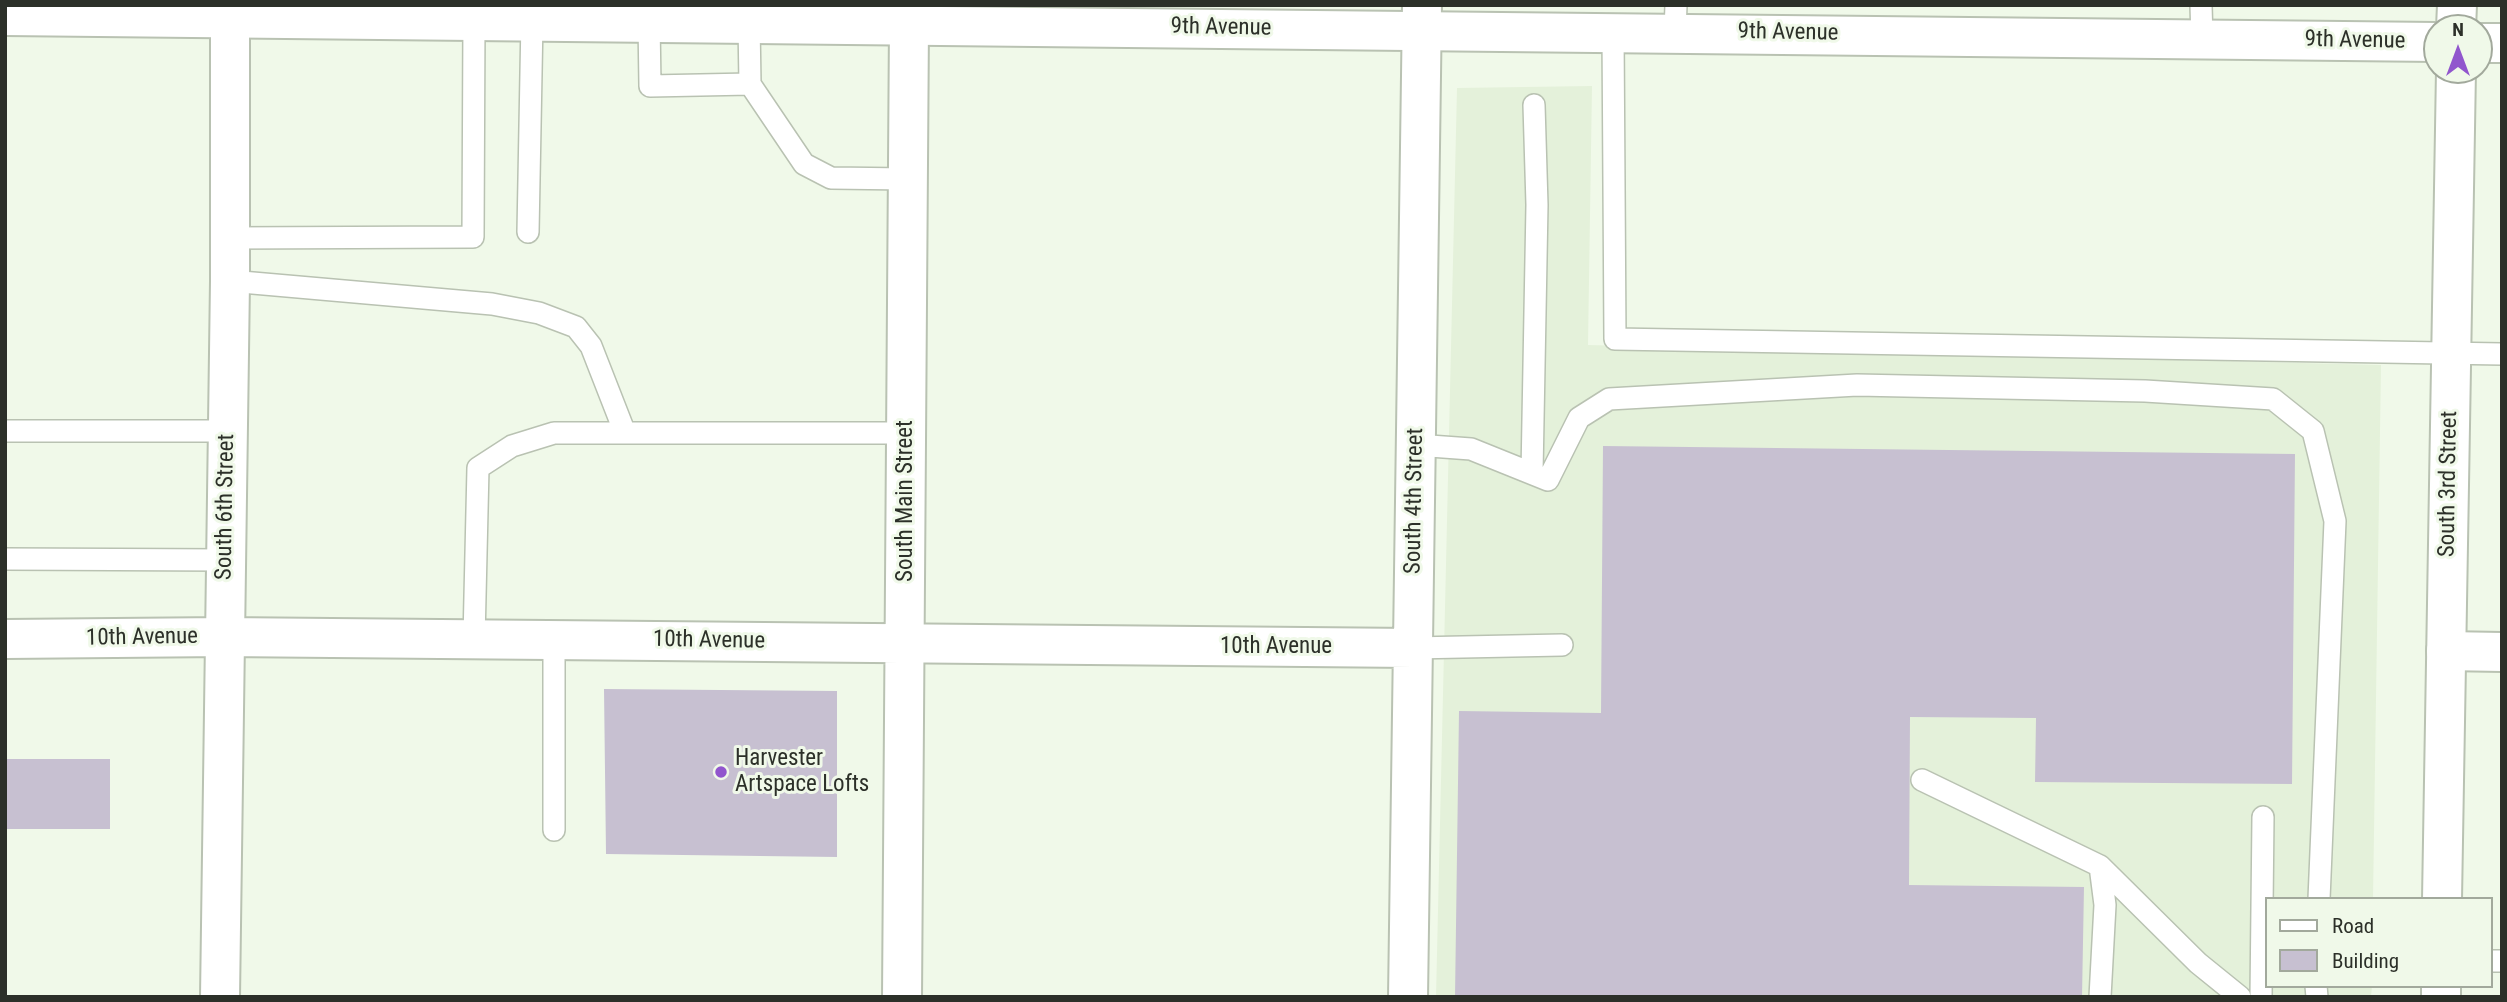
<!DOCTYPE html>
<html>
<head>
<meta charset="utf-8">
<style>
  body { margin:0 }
  #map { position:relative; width:2507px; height:1002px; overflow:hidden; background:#f0f9e9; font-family:"Roboto Condensed",sans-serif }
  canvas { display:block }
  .frame { position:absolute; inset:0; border:7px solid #2c3029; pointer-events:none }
  .legend { position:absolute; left:2265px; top:897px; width:228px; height:91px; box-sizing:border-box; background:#f0f9e9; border:2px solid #a2a99c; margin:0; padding:9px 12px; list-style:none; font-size:21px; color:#2c3029 }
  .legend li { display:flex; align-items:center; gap:14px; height:35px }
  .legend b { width:35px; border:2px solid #a2a99c }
  .north { position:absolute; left:2423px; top:14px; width:70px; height:70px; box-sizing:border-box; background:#f0f9e9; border:2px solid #a2a99c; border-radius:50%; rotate:0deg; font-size:19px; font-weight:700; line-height:28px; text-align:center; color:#2c3029 }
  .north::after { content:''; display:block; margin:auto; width:24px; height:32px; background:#9156cd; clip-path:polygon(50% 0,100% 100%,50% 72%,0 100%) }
</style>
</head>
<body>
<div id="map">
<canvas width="2507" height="1002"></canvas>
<div class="frame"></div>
<ul class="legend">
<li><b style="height:9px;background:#fff"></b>Road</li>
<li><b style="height:19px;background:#c7c0d1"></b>Building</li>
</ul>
<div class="north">N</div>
</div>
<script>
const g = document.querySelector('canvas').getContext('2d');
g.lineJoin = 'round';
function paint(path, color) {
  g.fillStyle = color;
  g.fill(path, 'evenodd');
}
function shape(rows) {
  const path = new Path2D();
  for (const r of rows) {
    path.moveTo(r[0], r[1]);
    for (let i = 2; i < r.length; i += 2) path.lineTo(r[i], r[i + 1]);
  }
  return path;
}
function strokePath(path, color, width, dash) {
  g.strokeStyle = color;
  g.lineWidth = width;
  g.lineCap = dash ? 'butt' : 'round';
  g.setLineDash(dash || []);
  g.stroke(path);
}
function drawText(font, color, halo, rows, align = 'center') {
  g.font = font + ' "Roboto Condensed",sans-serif';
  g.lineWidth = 6;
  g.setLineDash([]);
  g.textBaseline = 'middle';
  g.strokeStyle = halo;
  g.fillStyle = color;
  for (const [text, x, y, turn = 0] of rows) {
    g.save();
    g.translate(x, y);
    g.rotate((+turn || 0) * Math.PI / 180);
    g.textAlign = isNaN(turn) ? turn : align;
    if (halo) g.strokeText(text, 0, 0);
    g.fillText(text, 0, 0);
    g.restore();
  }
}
paint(shape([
  [1592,86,1588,345,2381,365,2373,899,2267,899,2267,986,2372,986,2371,997,1436,997,1457,88]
]), '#e4f1da');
paint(shape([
  [1603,446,2295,454,2292,784,2035,782,2036,718,1910,717,1909,885,2084,887,2082,997,1455,997,1459,711,1601,713],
  [604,689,837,691,837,857,606,854],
  [5,759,110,759,110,829,5,829]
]), '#c7c0d1');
const service = shape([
  [2201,5,2202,39],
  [649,22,650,86,750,84,749,23],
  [1613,32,1615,339,2502,354],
  [1675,32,1676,5],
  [750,84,804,164,831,178,908,179],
  [528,232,532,20],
  [230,238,473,237,474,20],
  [230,281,492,304,539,313,576,327,591,346,625,433],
  [5,431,227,431],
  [1416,445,1471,449,1548,480,1579,418,1609,399,1857,385,2145,391,2273,399,2313,431,2335,521,2319,899],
  [1532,473,1537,205,1534,105],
  [5,559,225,560],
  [474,639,478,468,512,446,554,433,907,433],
  [554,640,554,830],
  [1413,648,1562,645],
  [1922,780,2100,866,2105,905,2100,997],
  [2100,866,2198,963,2240,997],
  [2491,961,2502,961],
  [2316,986,2317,997],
  [2261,997,2263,817]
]);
const minor = shape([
  [2456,28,2457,5],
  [2479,43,2502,43],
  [5,639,224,637,1413,648],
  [2446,651,2502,652],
  [220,997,230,281,230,18],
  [902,997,909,24],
  [1408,997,1422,5]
]);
const secondary = shape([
  [5,16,2437,42],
  [2442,899,2456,70],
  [2441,997,2441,986]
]);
strokePath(service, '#b9c2b2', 24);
strokePath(minor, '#b9c2b2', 42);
strokePath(secondary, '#b9c2b2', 42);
strokePath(service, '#fff', 21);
strokePath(minor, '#fff', 38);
strokePath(secondary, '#fff', 38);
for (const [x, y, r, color] of [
  [721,772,7,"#9156cd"]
]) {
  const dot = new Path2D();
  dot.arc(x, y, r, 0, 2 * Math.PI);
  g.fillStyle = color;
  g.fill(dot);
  strokePath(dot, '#f0f9e9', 2.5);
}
drawText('23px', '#2c3029', '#f0f9e9', [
  ["9th Avenue",1221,28,1],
  ["9th Avenue",1788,33,1],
  ["9th Avenue",2355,41,1],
  ["South 3rd Street",2449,484,-89],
  ["South Main Street",906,501,-90],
  ["South 4th Street",1415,501,-89],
  ["South 6th Street",226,507,-89],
  ["10th Avenue",142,638,-1],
  ["10th Avenue",709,641,1],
  ["10th Avenue",1276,647]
]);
drawText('23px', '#2c3029', '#f0f9e9', [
  ["Harvester",735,759],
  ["Artspace Lofts",735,785]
], 'left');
</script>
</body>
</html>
